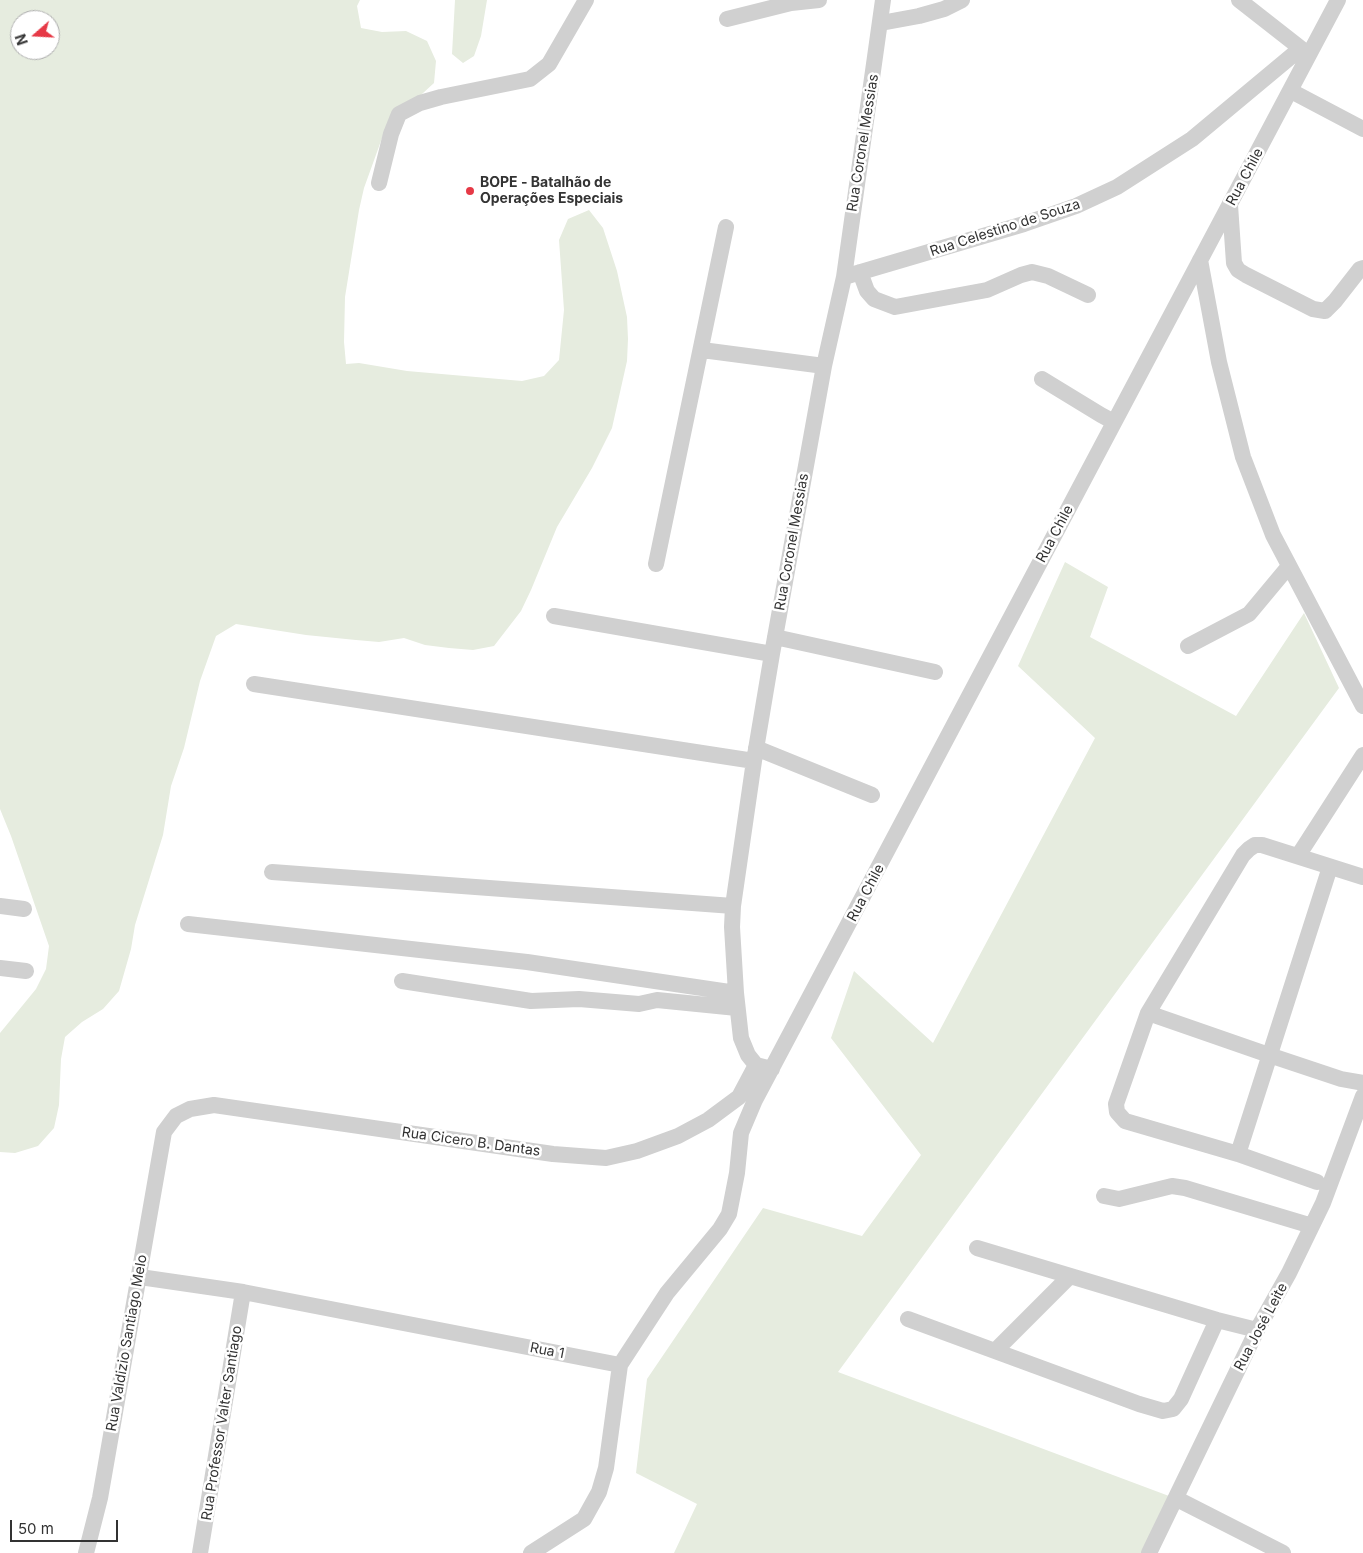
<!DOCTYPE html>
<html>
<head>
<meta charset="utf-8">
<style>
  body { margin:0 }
  #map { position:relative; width:1363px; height:1553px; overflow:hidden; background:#fff; font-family:Inter,sans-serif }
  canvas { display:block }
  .north { position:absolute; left:10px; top:10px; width:50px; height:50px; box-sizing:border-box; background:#fff; border:1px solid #adadad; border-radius:50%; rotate:251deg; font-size:14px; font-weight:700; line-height:20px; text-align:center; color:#333 }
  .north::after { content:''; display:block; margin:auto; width:18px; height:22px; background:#e63946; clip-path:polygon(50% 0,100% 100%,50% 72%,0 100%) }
  .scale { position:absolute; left:10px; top:1520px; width:108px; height:22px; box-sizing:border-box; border:2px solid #333; border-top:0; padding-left:6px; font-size:15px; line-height:18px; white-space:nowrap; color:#333; -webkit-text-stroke:4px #fff; paint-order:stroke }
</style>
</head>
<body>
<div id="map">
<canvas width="1363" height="1553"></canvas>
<div class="north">N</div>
<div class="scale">50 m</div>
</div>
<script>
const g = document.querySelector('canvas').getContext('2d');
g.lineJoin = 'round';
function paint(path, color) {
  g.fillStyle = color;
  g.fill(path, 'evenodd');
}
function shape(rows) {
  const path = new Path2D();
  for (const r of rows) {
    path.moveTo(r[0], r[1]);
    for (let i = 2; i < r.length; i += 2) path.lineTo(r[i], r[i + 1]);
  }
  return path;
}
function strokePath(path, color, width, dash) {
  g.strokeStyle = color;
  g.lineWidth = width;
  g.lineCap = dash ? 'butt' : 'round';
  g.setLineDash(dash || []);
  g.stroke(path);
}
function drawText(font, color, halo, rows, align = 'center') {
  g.font = font + ' Inter,sans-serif';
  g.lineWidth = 5;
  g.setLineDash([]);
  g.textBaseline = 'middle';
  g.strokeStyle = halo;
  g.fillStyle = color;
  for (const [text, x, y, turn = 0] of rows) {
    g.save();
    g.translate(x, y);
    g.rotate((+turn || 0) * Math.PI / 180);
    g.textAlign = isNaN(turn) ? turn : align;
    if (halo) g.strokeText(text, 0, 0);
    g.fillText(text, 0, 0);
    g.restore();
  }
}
paint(shape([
  [0,0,360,0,357,6,361,28,382,32,406,31,427,41,436,61,434,83,386,127,364,188,359,210,345,297,344,342,346,364,359,363,407,371,522,381,544,376,559,360,564,310,559,240,568,219,589,210,603,228,617,271,627,317,628,339,627,361,612,428,592,468,557,527,531,590,521,611,494,646,473,650,449,648,425,645,404,638,379,642,356,640,306,635,236,624,216,636,200,681,184,748,171,786,163,835,135,925,131,949,119,991,103,1009,82,1022,65,1037,61,1059,59,1105,54,1128,38,1146,15,1153,0,1152,0,1033,36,989,46,969,49,946,11,836,0,809],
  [20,20,50,20,50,50,20,50],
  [455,0,487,0,481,36,474,56,463,63,452,54],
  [1065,562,1108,587,1090,637,1236,716,1304,613,1339,688,838,1372,1177,1499,1145,1553,674,1553,697,1504,636,1473,647,1379,763,1208,862,1236,921,1155,831,1038,854,971,933,1043,1095,738,1018,666]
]), '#e6ecdf');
strokePath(shape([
  [1239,0,1308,54],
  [727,19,791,3,819,0],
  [881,23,919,16,944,9,962,0],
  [1291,91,1363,129],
  [379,183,391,134,399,114,420,103,441,97,530,79,549,64,586,0],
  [1230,205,1234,263,1238,270,1246,275,1313,309,1325,311,1335,301,1360,269,1363,268],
  [1200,260,1219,362,1243,457,1273,535,1363,706],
  [860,272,867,291,874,299,895,307,987,290,1021,275,1032,272,1048,276,1088,295],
  [844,277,1024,224,1076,206,1117,187,1192,139,1300,49],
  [702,350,824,366],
  [1042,379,1101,415,1114,422],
  [656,564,726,227],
  [554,616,772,654],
  [775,637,935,672],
  [1188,646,1249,614,1289,566],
  [254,684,754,761],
  [756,748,872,795],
  [1298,856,1363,755],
  [272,872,733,906],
  [0,906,24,909],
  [188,924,527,962,736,993],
  [0,968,26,971],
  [402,981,531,1001,579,999,639,1004,657,1000,737,1008],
  [1148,1013,1269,1055,1341,1079,1363,1083],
  [772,1069,756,1065,748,1055,741,1038,736,993,732,927,733,906,754,761,772,654,824,366,844,277,883,0],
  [1238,1154,1330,867],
  [1317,1182,1238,1154,1125,1121,1117,1112,1116,1104,1148,1013,1243,855,1249,849,1255,845,1262,845,1363,877],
  [1104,1196,1119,1199,1172,1186,1185,1188,1312,1226],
  [977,1248,1217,1320,1257,1330],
  [140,1277,243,1292,620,1365],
  [908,1319,1139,1404,1163,1411,1173,1409,1181,1399,1217,1320],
  [995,1351,1070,1276],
  [1177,1499,1283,1553],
  [86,1553,100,1498,164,1132,176,1116,190,1109,214,1105,553,1154,606,1158,637,1151,678,1136,708,1120,739,1097,756,1065],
  [200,1553,243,1292],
  [531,1553,584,1519,599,1492,606,1468,620,1365,667,1293,720,1229,729,1214,737,1173,741,1133,755,1100,1338,0],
  [1149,1553,1257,1330,1289,1273,1323,1203,1363,1096]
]), '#d0d0d0', 16);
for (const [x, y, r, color] of [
  [470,191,5,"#e63946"]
]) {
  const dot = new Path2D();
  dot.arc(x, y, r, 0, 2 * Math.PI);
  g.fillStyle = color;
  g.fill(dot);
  strokePath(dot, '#fff', 2);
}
drawText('14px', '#333', '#fff', [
  ["Rua Coronel Messias",863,143,-81],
  ["Rua Chile",1245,177,-62],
  ["Rua Celestino de Souza",1005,228,-18],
  ["Rua Chile",1055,534,-62],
  ["Rua Coronel Messias",792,542,-80],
  ["Rua Chile",866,893,-62],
  ["Rua Cicero B. Dantas",471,1142,8],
  ["Rua José Leite",1261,1327,-62],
  ["Rua Valdizio Santiago Melo",127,1343,-80],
  ["Rua 1",547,1351,11],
  ["Rua Professor Valter Santiago",222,1423,-81]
]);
drawText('bold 14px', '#333', '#fff', [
  ["BOPE - Batalhão de",480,183],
  ["Operações Especiais",480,199]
], 'left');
</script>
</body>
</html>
